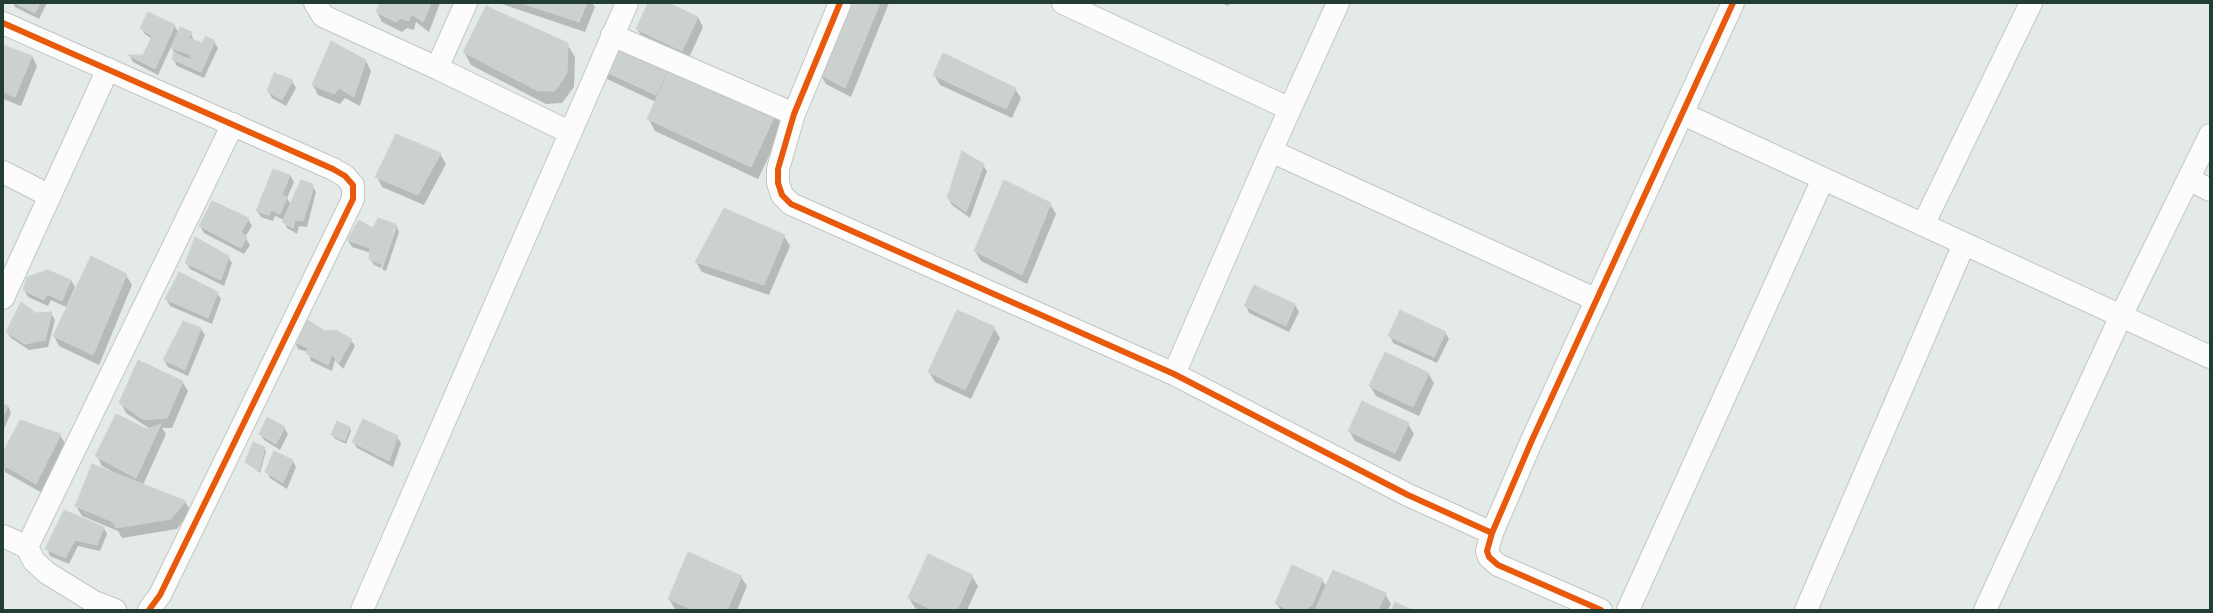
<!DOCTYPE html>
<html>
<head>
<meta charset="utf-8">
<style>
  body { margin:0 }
  #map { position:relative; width:2213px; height:613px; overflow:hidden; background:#e4eae7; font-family:"Titillium Web",sans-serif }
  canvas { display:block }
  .frame { position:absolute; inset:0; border:4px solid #223d33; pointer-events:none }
</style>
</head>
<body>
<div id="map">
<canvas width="2213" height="613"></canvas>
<div class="frame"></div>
</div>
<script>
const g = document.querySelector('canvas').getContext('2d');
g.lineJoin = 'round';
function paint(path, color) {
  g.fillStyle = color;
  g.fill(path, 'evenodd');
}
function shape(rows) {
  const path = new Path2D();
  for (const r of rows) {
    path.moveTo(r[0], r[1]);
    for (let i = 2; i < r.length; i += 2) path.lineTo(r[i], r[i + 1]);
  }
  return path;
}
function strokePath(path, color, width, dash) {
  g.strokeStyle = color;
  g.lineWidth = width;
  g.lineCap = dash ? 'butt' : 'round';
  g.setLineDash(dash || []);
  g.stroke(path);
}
paint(shape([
  [13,3,47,3,39,19,15,7],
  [381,3,440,3,429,32,416,22,414,30,407,28,402,32,382,22,377,12],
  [499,3,592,3,595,7,585,32],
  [649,3,667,3,698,17,703,27,688,60,643,38,637,29],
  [851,3,889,3,851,97,826,84,820,74],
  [1221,3,1230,3,1228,6],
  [174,25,179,33,191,33,194,41,203,44,214,42,218,48,204,78,177,66,173,59,175,53,171,47,158,75,133,62,130,56,143,56,152,39,145,34,141,28],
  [184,57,191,60,191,62,183,58],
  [615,40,776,114,783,127,758,179,655,131,648,118,656,102,607,79,601,69],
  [567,44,575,57,574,87,562,103,546,104,471,65,464,52],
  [3,45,32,56,37,66,21,106,3,99],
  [366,61,371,71,360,106,345,98,340,104,318,95,313,85],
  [934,75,1015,89,1021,98,1012,118,940,85],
  [292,81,296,88,286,106,272,98,268,91],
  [440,154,446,164,424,205,382,187,377,177],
  [983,165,987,171,970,218,952,205,948,198],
  [290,175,294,182,287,198,291,205,312,185,316,192,307,227,299,226,297,234,287,228,284,220,275,216,273,221,261,217,257,211],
  [1050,204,1056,214,1027,284,981,261,975,251],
  [248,219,252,226,245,237,250,245,244,254,204,233,200,226],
  [359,221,373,230,396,225,399,232,386,271,382,269,396,228,394,228,381,268,374,265,370,258,371,253,352,247,348,240],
  [784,236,790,246,769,295,702,272,696,262],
  [228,257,232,263,224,286,190,269,186,263],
  [92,258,126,275,132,285,99,365,59,346,54,336],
  [179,274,217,293,221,299,212,324,170,306,166,299],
  [71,280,75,287,66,307,51,300,48,306,28,297,24,290],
  [1255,286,1295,305,1299,312,1289,332,1249,313,1246,306],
  [51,313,55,320,48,347,29,350,11,338,7,332],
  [183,322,201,329,205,335,188,376,168,367,164,360],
  [994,328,1000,338,971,399,935,382,929,372],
  [325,332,351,340,355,346,343,369,335,360,332,371,311,361,308,352,298,349,295,342],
  [1445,332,1449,339,1437,363,1393,343,1390,336],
  [1428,373,1434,383,1419,416,1376,396,1370,386],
  [182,381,188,391,172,428,162,428,166,434,143,485,185,502,191,511,177,529,122,538,118,531,82,516,76,506,112,471,102,466,97,456,150,429,126,413,121,403],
  [3,405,8,406,11,413,3,431],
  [1408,424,1414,434,1400,462,1355,441,1349,431],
  [349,427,351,431,346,444,334,438,332,435],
  [284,428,288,434,280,450,264,440,260,434],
  [60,435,66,445,42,493,5,472,3,454],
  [397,437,401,443,393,467,357,448,353,441],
  [264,448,266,451,260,473,246,462],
  [292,460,296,467,287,489,270,478,267,472],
  [104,528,107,534,100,551,78,546,69,564,50,556,47,549],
  [972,576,978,586,967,610,919,610,915,608,909,598],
  [741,577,747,586,737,610,678,610,675,609,669,599],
  [1322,580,1327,587,1385,594,1391,604,1388,610,1280,609,1276,603]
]), '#0003');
const building = shape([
  [15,3,40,3,35,13,15,3],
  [380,3,431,3,423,22,411,14,409,21,401,18,396,22,376,12,380,3],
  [521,3,587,3,579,22,521,3],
  [648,3,669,3,698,17,682,51,636,29,648,3],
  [850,3,880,3,845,88,819,74,850,3],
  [486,6,568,43,567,73,555,91,538,91,463,52,486,6],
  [148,12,175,25,155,69,128,55,143,55,152,36,140,28,148,12],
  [180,27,192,32,189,38,202,43,206,36,215,41,201,72,172,59,174,52,190,61,191,55,171,48,180,27],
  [614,38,670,65,656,95,600,69,614,38],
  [331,41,366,60,354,97,339,88,334,94,312,85,331,41],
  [3,45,32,56,15,97,3,92,3,45],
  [943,53,1016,88,1006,109,933,75,943,53],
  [672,64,776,113,751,167,647,119,672,64],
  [274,73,293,80,282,100,267,91,274,73],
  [396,134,441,153,418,195,375,177,396,134],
  [962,151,984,164,966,212,947,198,962,151],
  [273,169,290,175,282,195,287,197,280,214,271,210,269,215,256,211,273,169],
  [301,180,313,184,312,193,303,221,295,220,293,228,282,222,301,180],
  [1004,180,1051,203,1022,275,974,251,1004,180],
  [212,201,249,218,241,232,247,237,241,248,199,226,212,201],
  [724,208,785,235,764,285,695,262,724,208],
  [378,218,396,224,383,265,369,259,370,248,347,240,359,220,373,228,378,218],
  [195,237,229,256,221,280,185,263,195,237],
  [91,256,127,274,93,355,53,336,91,256],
  [48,270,71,280,62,301,47,294,44,300,23,290,27,277,48,270],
  [179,272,218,292,208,318,165,299,179,272],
  [1254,285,1295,304,1286,326,1244,306,1254,285],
  [21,302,36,313,52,312,45,340,25,344,6,332,21,302],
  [957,310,995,327,965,390,928,372,957,310],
  [1400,310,1446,332,1434,357,1388,336,1400,310],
  [306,319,325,331,335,330,352,339,339,363,332,354,328,365,306,354,308,348,294,342,306,319],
  [183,321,201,328,185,370,163,360,183,321],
  [1385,352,1429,373,1413,407,1369,386,1385,352],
  [138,360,183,381,167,418,144,420,119,403,138,360],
  [1362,401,1409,423,1395,453,1348,431,1362,401],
  [3,404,8,406,3,417,3,404],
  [116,414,147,429,161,424,136,478,95,456,116,414],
  [267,417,285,427,276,444,259,434,267,417],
  [363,419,398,436,389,461,352,442,363,419],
  [20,420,61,434,36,484,3,465,3,452,20,420],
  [337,421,350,427,345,441,331,435,337,421],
  [253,442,265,447,259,471,245,462,253,442],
  [274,451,293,460,283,483,265,472,274,451],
  [92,464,186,501,171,519,116,528,113,522,75,506,92,464],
  [64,510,104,527,97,545,75,540,65,558,45,549,64,510],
  [688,552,742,576,727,610,694,610,668,599,688,552],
  [928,554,973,575,957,610,933,610,908,598,928,554],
  [1292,565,1323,579,1312,605,1303,610,1289,610,1275,603,1292,565],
  [1333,570,1386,593,1378,610,1315,610,1333,570],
  [1395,602,1412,610,1391,610,1395,602]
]);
paint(building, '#cbd1ce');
strokePath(building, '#cdd3d0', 1);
const minor = shape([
  [315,3,323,16,437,68,569,132],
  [840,3,794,114,778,169,778,183,782,195,791,204,1174,374,1408,495,1492,533],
  [1063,3,1290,109],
  [3,23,333,169,345,176,353,185,353,199,160,595,149,610],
  [612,35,794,114],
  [437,68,466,3],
  [1683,114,2210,357],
  [1271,151,1597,300],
  [3,172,50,196],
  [2189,179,2210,190],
  [1923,225,2031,3],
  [3,298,108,69],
  [1174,374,1271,151,1338,3],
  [3,536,27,547],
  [115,610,94,602,47,573,34,561,27,547,233,124],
  [362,610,627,3],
  [1601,610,1498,565,1489,557,1487,551,1492,533,1532,440,1733,3],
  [1628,610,1823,179],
  [1806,610,1964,244],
  [1985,610,2121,316,2210,135]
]);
strokePath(minor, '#c1c7c4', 24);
strokePath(minor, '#fbfcfb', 22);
strokePath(shape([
  [840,3,794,114,778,169,778,183,782,195,791,204,1174,374,1408,495,1492,533],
  [3,23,333,169,345,176,353,185,353,199,160,595,149,610],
  [1601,610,1498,565,1489,557,1487,551,1492,533,1532,440,1733,3]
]), '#e8590c', 6);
</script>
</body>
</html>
